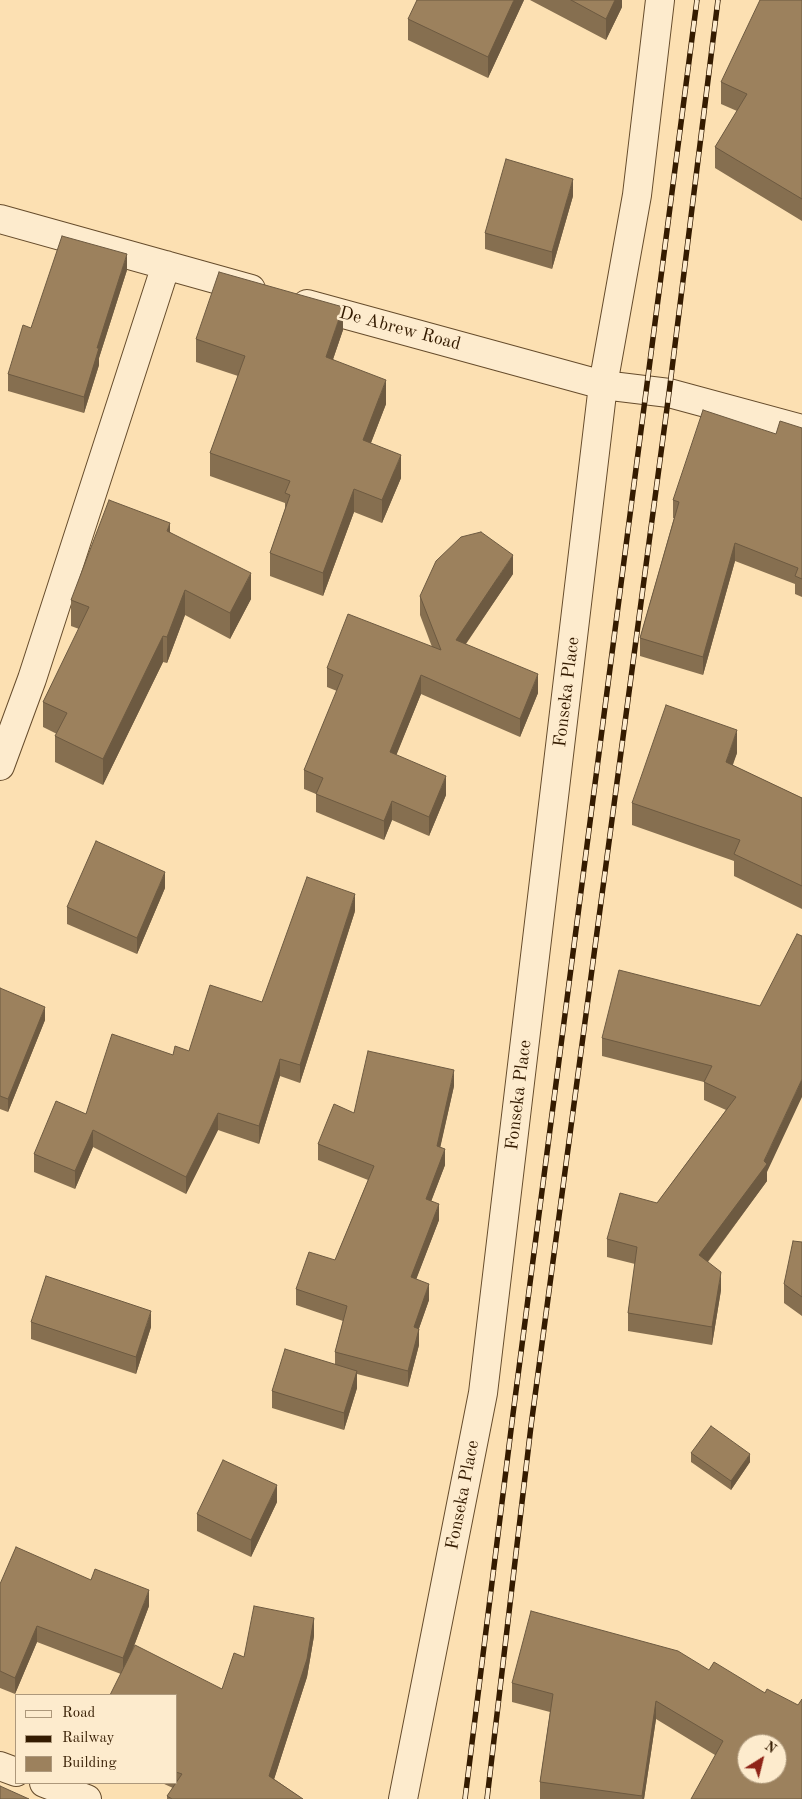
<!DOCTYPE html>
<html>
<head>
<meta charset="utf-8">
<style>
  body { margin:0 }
  #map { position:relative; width:802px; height:1799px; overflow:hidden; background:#fce0b2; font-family:"Old Standard TT",serif }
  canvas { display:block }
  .legend { position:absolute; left:15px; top:1694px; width:162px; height:90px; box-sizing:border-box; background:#fdebcd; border:1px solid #ad987b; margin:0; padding:6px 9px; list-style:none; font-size:15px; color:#341b00 }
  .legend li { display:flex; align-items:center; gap:10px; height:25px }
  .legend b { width:25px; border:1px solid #ad987b }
  .north { position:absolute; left:737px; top:1734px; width:50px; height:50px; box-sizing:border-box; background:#fdebcd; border:1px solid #ad987b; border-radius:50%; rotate:36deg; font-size:14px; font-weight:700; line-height:20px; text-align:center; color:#341b00 }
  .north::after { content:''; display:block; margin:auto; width:18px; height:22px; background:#8f2418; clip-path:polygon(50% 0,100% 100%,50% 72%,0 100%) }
</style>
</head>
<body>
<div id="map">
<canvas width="802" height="1799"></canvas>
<ul class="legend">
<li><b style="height:6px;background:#fdebcd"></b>Road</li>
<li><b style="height:6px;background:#341b00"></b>Railway</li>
<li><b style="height:14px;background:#9c815d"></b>Building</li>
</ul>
<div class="north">N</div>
</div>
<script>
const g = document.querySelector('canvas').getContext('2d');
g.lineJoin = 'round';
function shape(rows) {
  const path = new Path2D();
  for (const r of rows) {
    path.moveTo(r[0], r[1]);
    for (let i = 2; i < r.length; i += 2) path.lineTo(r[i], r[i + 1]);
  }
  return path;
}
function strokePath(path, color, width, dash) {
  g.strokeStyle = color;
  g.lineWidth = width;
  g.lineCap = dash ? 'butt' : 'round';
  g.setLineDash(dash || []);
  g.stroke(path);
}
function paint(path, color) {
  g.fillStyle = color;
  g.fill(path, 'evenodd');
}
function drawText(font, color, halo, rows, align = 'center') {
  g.font = font + ' "Old Standard TT",serif';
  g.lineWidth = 5;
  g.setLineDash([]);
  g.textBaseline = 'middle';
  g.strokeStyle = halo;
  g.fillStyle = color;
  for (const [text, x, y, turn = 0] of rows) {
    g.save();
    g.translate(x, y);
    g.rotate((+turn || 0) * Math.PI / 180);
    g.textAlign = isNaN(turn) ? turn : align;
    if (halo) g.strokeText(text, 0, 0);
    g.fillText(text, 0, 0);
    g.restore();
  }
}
const minor = shape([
  [0,219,251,289],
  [307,304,603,385,669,393,802,429],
  [0,766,32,679,166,265],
  [0,1766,16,1772],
  [44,1783,87,1799],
  [403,1799,483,1393,603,385,637,195,660,0]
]);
strokePath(minor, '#664c2c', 30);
strokePath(minor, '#fdebcd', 28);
const rail = shape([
  [465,1799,513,1414,697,0],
  [487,1799,531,1426,669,393,718,0]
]);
strokePath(rail, '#341b00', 5.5);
strokePath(rail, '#fdebcd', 4, [11]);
paint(shape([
  [524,0,488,78,408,40,408,19],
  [530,0,622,0,622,7,606,40],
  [802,0,802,221,715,168,715,147,737,111,721,104,721,82],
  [573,196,552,269,485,249,485,233],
  [127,270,99,358,99,365,84,413,8,391,8,374,31,328],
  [343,330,333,359,386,404,371,443,401,478,382,523,354,512,323,596,270,576,270,553,285,509,285,503,210,476,210,453,238,376,196,362,196,339],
  [802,428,802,597,795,594,795,584,735,561,703,675,640,656,640,638,674,518,673,518,673,500,776,434],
  [170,532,251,599,230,639,185,615,167,663,163,662,103,785,55,762,55,736,57,734,43,727,43,702,79,629,71,626,71,600],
  [513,574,466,644,538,693,520,737,421,694,396,755,446,795,429,836,392,820,384,840,316,812,316,794,304,789,304,770,337,691,327,687,327,668,432,647,420,615,420,596],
  [737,753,732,765,802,798,802,909,734,876,734,861,632,825,632,803],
  [165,888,137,954,67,924,67,907],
  [355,911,300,1083,280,1076,259,1144,218,1130,186,1194,93,1147,75,1189,34,1172,34,1154,86,1114,173,1055,189,1051,262,1002],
  [0,988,45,1020,8,1112,0,1109],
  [760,1006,767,1181,708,1262,721,1290,712,1345,628,1331,628,1313,635,1264,607,1257,607,1239,657,1203,726,1110,704,1100,704,1082,602,1056,602,1038],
  [454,1086,440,1147,445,1165,431,1201,439,1220,416,1279,429,1300,419,1328,419,1345,408,1387,357,1374,357,1388,344,1430,272,1408,272,1391,335,1364,335,1352,343,1321,296,1305,296,1289,335,1260,368,1180,318,1160,318,1144,354,1113],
  [802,1242,802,1316,784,1303,784,1284],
  [31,1322,151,1327,136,1374,31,1339],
  [691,1453,750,1462,731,1490,691,1462],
  [277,1502,251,1557,197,1531,197,1514],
  [0,1584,149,1606,131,1654,222,1689,244,1657,314,1636,307,1677,274,1779,303,1799,167,1799,167,1796,173,1788,162,1783,176,1783,176,1695,37,1642,15,1694,0,1688],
  [678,1651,802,1799,715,1755,656,1719,644,1799,540,1799,540,1782,550,1712,512,1702,512,1683]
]), '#866f50');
paint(shape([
  [514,0,524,0,488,78,488,57],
  [615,0,622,0,622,7,606,40,606,19],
  [573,179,573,196,552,269,552,252],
  [127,254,127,270,99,358,99,365,84,413,84,397,97,348],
  [343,307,343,330,326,380,326,357],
  [386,380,386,404,363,463,363,440],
  [401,455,401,478,382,523,382,500],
  [354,489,354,512,323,596,323,573],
  [170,523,170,549,167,531],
  [735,543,735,561,703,675,703,657],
  [513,555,513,574,456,658,456,640],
  [251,573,251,599,230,639,230,613],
  [185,590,185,615,167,663,167,637],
  [163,636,163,662,103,785,103,759],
  [538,674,538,693,520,737,520,719],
  [421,675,421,694,390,771,390,752],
  [737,730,737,753,726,785,726,762],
  [446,776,446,795,429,836,429,817],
  [392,801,392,820,384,840,384,821],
  [165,872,165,888,137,954,137,938],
  [355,894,355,911,300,1083,300,1065],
  [45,1007,45,1020,8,1112,8,1099],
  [280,1059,280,1076,259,1144,259,1126],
  [454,1070,454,1086,437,1162,437,1146],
  [802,1079,802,1097,767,1172,767,1181,699,1273,699,1255,764,1161],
  [218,1113,218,1130,186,1194,186,1177],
  [93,1130,93,1147,75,1189,75,1171],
  [445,1149,445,1165,426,1215,426,1199],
  [439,1204,439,1220,411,1293,411,1277],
  [721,1272,721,1290,712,1345,712,1327],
  [429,1284,429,1300,414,1343,414,1327],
  [151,1311,151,1327,136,1374,136,1357],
  [419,1329,419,1345,408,1387,408,1371],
  [357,1371,357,1388,344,1430,344,1413],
  [750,1454,750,1462,731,1490,731,1481],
  [277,1485,277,1502,251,1557,251,1540],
  [149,1590,149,1606,123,1675,123,1658],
  [314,1618,314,1636,307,1677,269,1795,269,1776],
  [37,1626,37,1642,15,1694,15,1678],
  [656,1701,656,1719,644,1799,642,1799]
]), '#6d5a41');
const building = shape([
  [417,0,514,0,488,57,408,19,417,0],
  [571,0,615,0,606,19,571,0],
  [760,0,802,0,802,199,715,147,747,94,721,82,760,0],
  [506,159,573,179,552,252,485,233,506,159],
  [62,236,127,254,97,348,99,348,84,397,8,374,23,325,31,328,62,236],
  [219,272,343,307,326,357,386,380,363,440,401,455,382,500,354,489,323,573,270,553,290,495,285,493,290,481,210,453,245,356,196,339,219,272],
  [703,410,776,434,780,421,802,428,802,579,795,576,798,568,735,543,703,657,640,638,679,502,673,500,703,410],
  [109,500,170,523,167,531,251,573,230,613,185,590,167,637,163,636,103,759,55,736,67,713,43,702,89,607,71,600,109,500],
  [481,532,513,555,456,640,538,674,520,719,421,675,390,752,446,776,429,817,392,801,384,821,316,794,323,778,304,770,343,675,327,668,348,614,441,650,420,596,436,561,461,537,481,532],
  [666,705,737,730,726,762,802,798,802,886,734,854,740,840,632,803,666,705],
  [96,841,165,872,137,938,67,907,96,841],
  [307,877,355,894,300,1065,280,1059,259,1126,218,1113,186,1177,93,1130,75,1171,34,1154,56,1101,86,1114,112,1034,173,1055,175,1046,189,1051,210,985,262,1002,307,877],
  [797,934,802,936,802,1079,764,1161,767,1164,699,1255,721,1272,712,1327,628,1313,637,1247,607,1239,620,1193,657,1203,736,1097,704,1082,712,1066,602,1038,619,970,760,1006,797,934],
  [0,988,45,1007,8,1099,0,1096,0,988],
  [368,1051,454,1070,437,1146,445,1149,426,1199,439,1204,411,1277,429,1284,414,1327,419,1329,408,1371,335,1352,347,1306,296,1289,309,1252,335,1260,374,1166,318,1144,334,1104,354,1113,368,1051],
  [793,1241,802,1242,802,1297,784,1284,793,1241],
  [46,1276,151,1311,136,1357,31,1322,46,1276],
  [285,1349,357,1371,344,1413,272,1391,285,1349],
  [711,1426,750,1454,731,1481,691,1453,711,1426],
  [223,1460,277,1485,251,1540,197,1514,223,1460],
  [16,1547,91,1580,95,1569,149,1590,123,1658,37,1626,15,1678,0,1671,0,1584,16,1547],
  [254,1606,314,1618,307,1659,269,1776,303,1799,172,1799,167,1796,182,1774,176,1772,176,1695,110,1695,135,1645,222,1689,234,1653,244,1657,254,1606],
  [531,1611,678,1651,709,1670,714,1662,765,1693,767,1689,798,1705,802,1699,802,1799,691,1799,723,1741,656,1701,642,1796,540,1782,553,1694,512,1683,531,1611],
  [747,1744,777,1744,777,1774,747,1774,747,1744],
  [0,1786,29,1799,0,1799,0,1786]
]);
paint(building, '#9c815d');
strokePath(building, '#6d5a41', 1);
drawText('18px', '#341b00', '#fdebcd', [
  ["De Abrew Road",400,329,15],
  ["Fonseka Place",567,692,-83],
  ["Fonseka Place",519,1095,-83],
  ["Fonseka Place",463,1495,-79]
]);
</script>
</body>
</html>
